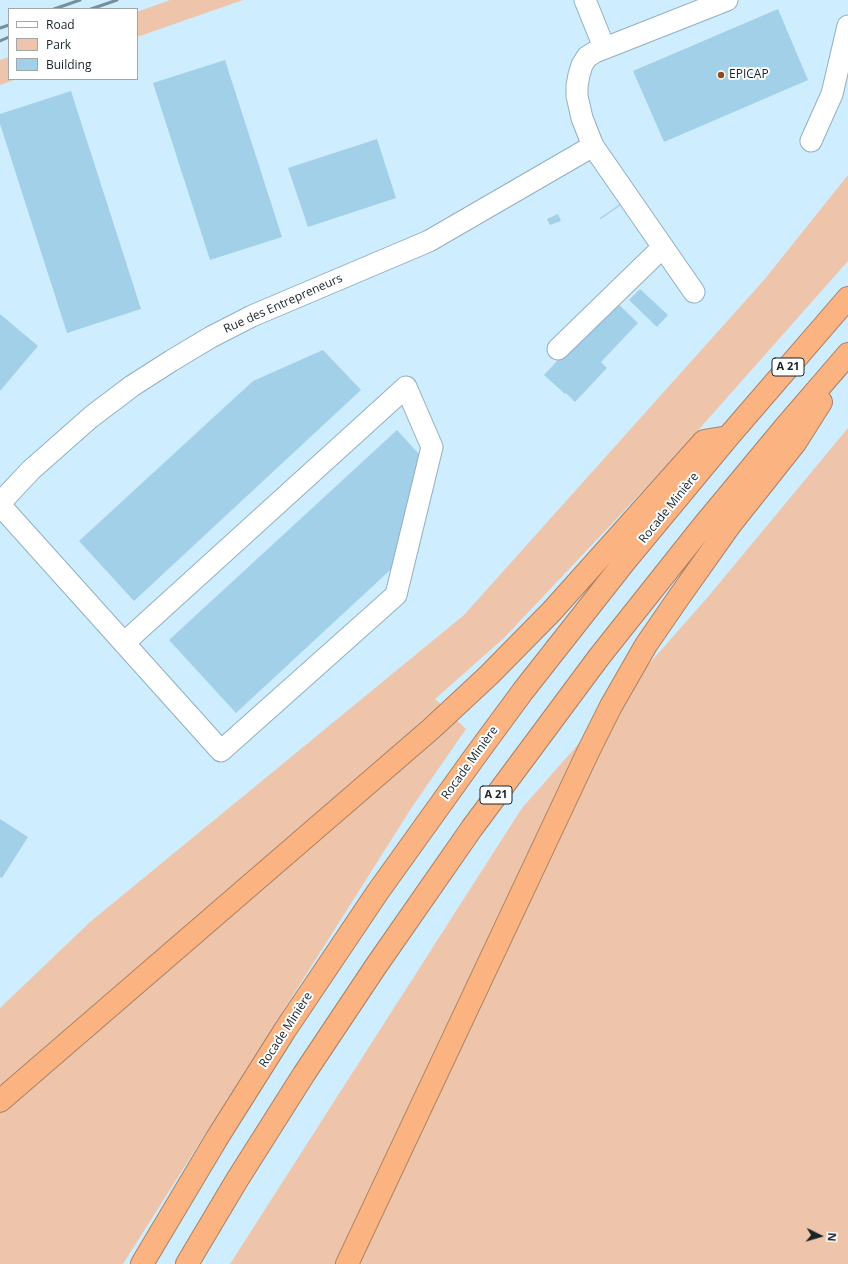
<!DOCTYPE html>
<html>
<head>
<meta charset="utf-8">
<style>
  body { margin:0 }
  #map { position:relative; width:848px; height:1264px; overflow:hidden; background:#ceedff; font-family:"Open Sans",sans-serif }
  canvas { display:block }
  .legend { position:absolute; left:8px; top:8px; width:130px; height:72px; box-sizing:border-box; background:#fff; border:1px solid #a2a7a9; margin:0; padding:5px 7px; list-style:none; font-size:12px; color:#172329 }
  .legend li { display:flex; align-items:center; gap:8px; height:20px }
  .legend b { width:20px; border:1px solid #a2a7a9 }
  .north { position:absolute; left:800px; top:1216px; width:40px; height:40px; -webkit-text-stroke:3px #fff; paint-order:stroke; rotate:95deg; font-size:11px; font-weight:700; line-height:16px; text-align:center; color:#172329 }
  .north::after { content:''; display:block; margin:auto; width:14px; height:18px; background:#172329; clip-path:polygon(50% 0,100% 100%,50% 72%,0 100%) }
</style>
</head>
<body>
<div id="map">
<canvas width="848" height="1264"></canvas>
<ul class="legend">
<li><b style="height:5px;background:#fff"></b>Road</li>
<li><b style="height:11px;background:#eec5aa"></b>Park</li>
<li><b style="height:11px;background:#a3d0e9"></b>Building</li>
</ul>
<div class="north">N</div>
</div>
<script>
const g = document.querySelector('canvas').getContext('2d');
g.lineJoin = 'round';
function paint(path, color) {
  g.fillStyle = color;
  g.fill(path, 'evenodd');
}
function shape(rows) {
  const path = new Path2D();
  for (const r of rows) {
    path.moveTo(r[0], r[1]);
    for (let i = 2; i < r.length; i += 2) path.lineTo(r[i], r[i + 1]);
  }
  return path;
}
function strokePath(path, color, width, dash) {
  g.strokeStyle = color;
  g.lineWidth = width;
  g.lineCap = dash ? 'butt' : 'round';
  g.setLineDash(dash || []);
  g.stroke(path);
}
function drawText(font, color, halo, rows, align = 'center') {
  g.font = font + ' "Open Sans",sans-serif';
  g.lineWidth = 4;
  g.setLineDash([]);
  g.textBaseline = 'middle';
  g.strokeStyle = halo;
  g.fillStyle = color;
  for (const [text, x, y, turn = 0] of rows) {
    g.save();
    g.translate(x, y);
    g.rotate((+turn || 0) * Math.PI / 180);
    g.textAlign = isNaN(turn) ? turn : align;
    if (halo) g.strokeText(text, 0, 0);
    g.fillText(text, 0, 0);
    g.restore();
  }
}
paint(shape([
  [170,0,243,0,137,37,137,12],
  [9,57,9,79,17,79,0,85,0,60],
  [848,175,848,261,670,462,504,638,435,699,466,729,412,807,123,1264,0,1264,0,1008,90,922,464,615,764,280],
  [848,428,848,1264,230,1264,522,808,707,598]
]), '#eec5aa');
paint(shape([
  [778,9,808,80,664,142,633,71],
  [225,60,282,237,210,260,153,83],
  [71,91,141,309,67,333,0,124,0,114],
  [377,139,396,198,308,227,288,168],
  [620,204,621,205,601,219,600,218],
  [558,214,561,221,550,225,547,219],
  [640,289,668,315,657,327,629,300],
  [614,300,638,323,601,362,607,368,575,402,566,393,565,394,544,375],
  [0,314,38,346,0,391],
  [323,350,361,390,134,601,79,541,253,381],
  [397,430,419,454,401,560,236,713,169,640],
  [0,819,28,837,2,878,0,877]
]), '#a3d0e9');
const minor = shape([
  [585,0,604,47],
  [811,141,832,94,848,26],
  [694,292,593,146,582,118,577,96,577,86,579,75,582,65,587,57,595,52,727,0],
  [558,349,663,247],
  [0,503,31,470,91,417,132,386,171,361,211,337,252,316,429,241,593,146],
  [0,505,124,643,221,751,396,595,432,447,406,387,124,643]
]);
const highway = shape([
  [0,1101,431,729,489,675,552,611,704,441,728,437],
  [142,1264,217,1138,285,1030,377,893,473,759,523,691,626,560,728,437,848,298],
  [187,1264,237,1180,304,1074,376,966,472,828,599,657,703,526,786,426,848,354],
  [347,1264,589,750,611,706,646,645,679,597,730,525,795,443,821,402]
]);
strokePath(minor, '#92afc0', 23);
strokePath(highway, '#ab8163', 24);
strokePath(minor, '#fff', 21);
strokePath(highway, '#fbb382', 22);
strokePath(shape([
  [54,9,80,0],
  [91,9,117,0],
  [0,28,9,25],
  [0,41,9,37]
]), '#788e9a', 3);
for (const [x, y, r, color] of [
  [721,75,4,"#8f4e19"]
]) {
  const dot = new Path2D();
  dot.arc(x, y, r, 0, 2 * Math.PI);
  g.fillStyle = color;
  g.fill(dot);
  strokePath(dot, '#fff', 1.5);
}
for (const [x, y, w] of [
  [788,367,32],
  [496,795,32]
]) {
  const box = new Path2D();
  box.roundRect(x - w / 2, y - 9, w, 18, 3);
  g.fillStyle = '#fff';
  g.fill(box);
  strokePath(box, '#172329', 1);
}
drawText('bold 11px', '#172329', null, [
  ["A 21",788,367],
  ["A 21",496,795]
]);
drawText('12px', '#172329', '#fff', [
  ["EPICAP",729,75]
], 'left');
drawText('12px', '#172329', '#fff', [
  ["Rue des Entrepreneurs",283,304,-24],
  ["Rocade Minière",669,508,-51],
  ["Rocade Minière",470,763,-54],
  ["Rocade Minière",286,1030,-57]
]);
</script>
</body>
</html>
